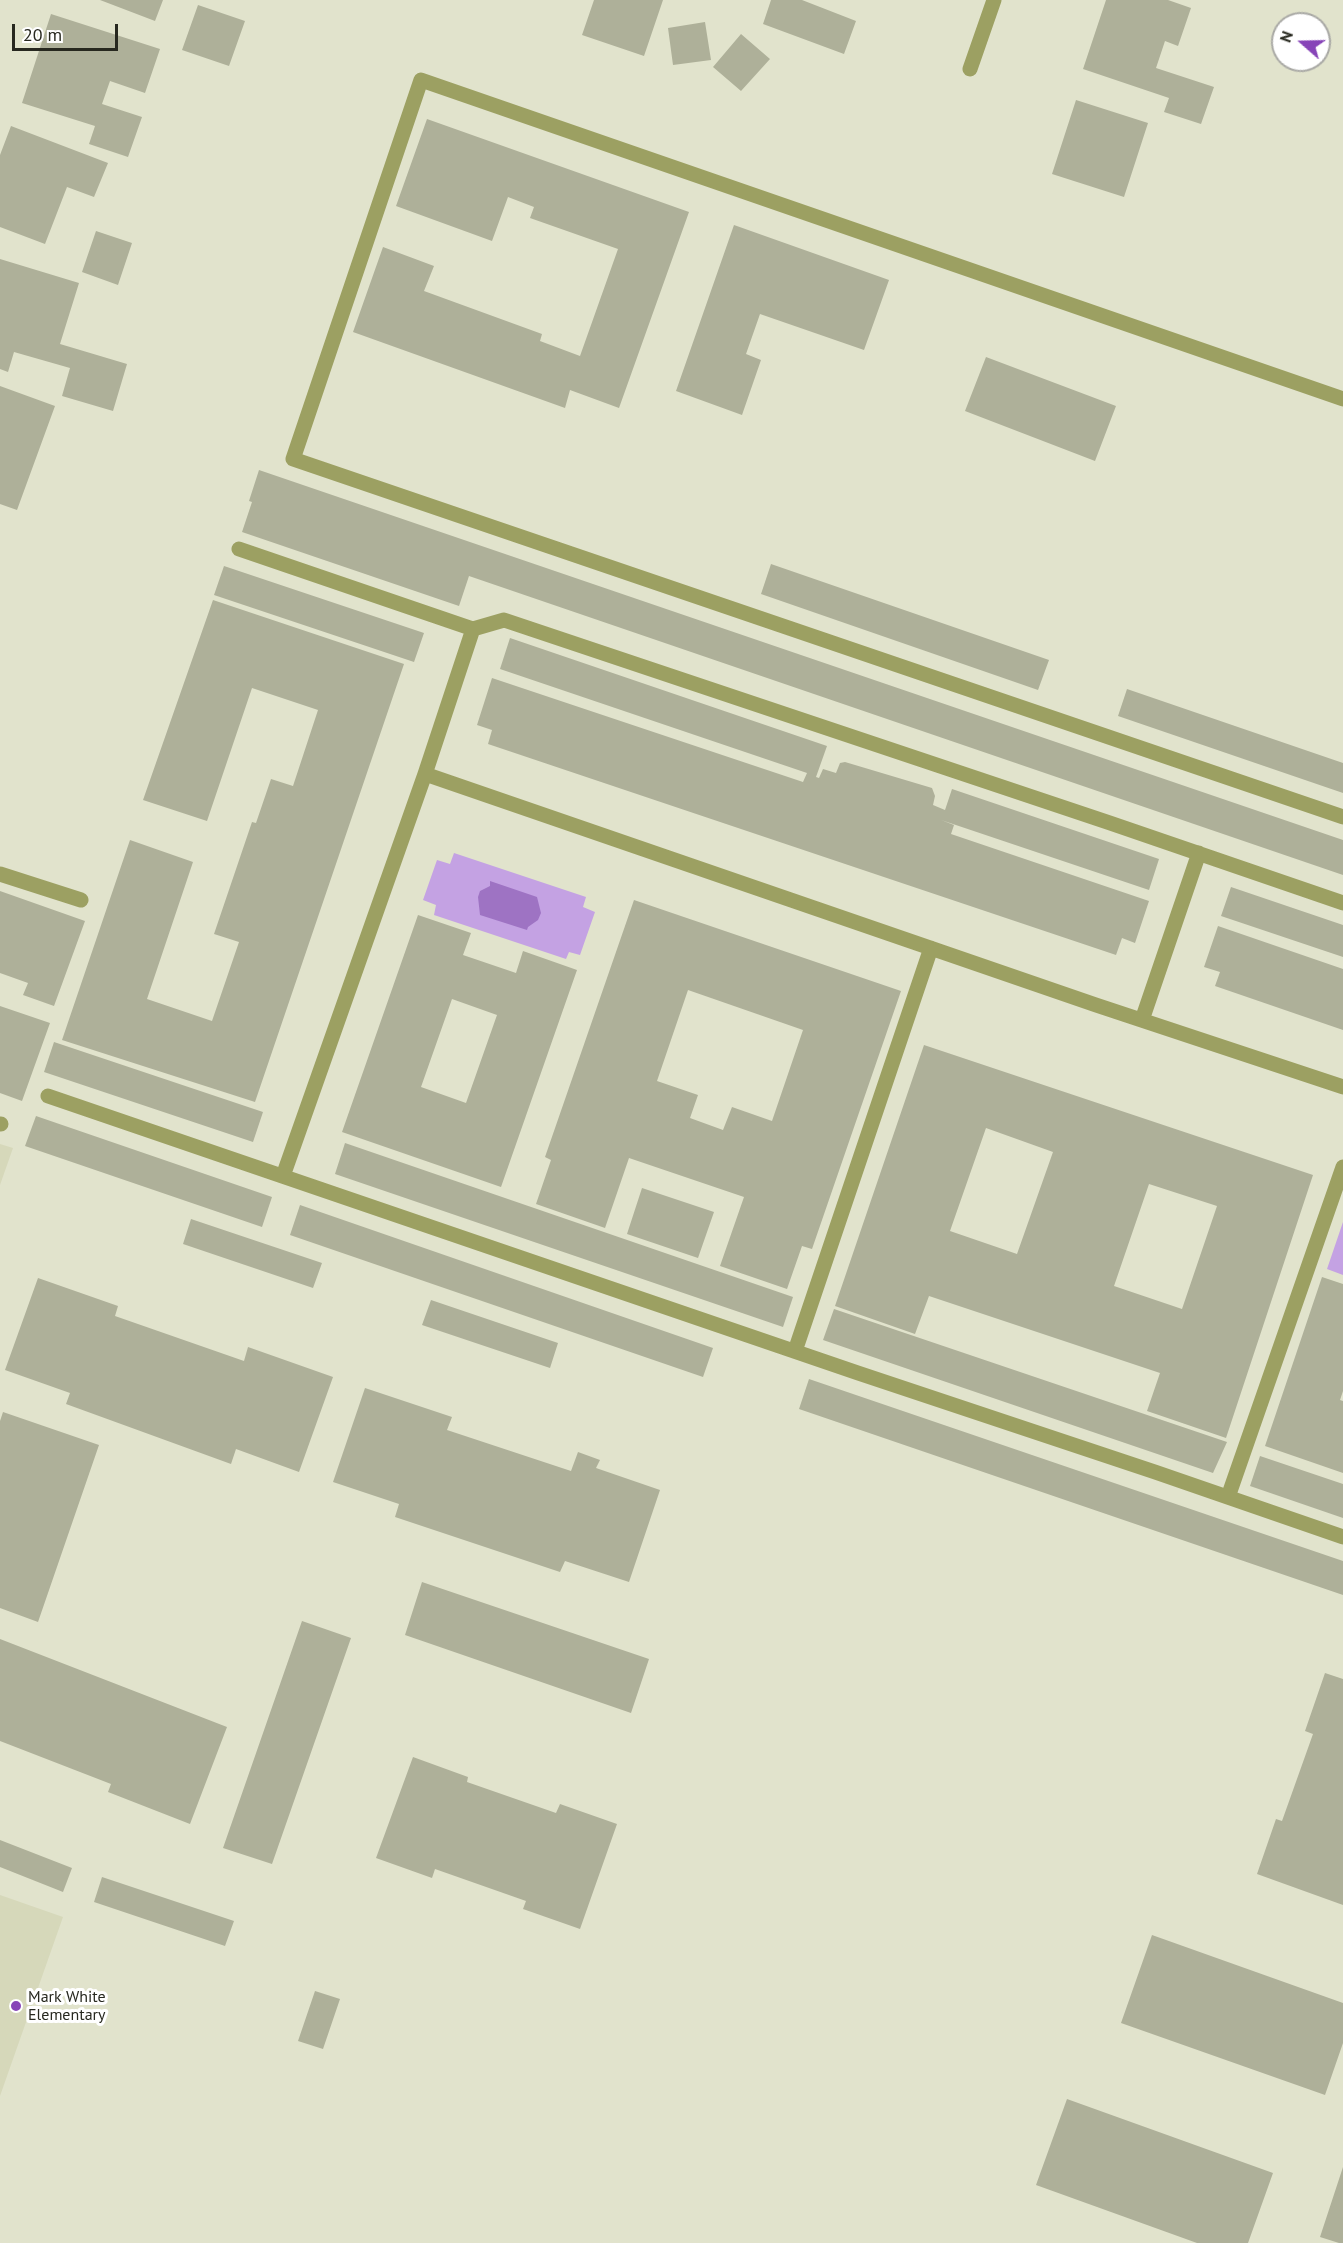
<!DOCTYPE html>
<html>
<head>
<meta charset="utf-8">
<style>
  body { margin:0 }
  #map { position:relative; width:1343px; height:2243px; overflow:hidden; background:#e1e3cc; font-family:"PT Sans",sans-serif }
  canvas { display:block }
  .north { position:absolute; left:1271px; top:12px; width:60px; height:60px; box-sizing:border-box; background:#fff; border:2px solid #a9a9a5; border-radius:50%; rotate:290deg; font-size:16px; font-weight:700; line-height:24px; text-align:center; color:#27281f }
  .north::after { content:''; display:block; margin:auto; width:21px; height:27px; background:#8744b8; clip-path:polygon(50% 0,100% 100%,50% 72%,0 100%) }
  .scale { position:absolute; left:12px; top:24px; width:106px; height:27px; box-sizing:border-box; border:3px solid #27281f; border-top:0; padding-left:8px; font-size:18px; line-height:21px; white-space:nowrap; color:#27281f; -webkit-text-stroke:4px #fff; paint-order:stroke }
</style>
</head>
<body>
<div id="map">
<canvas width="1343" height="2243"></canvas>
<div class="north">N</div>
<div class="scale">20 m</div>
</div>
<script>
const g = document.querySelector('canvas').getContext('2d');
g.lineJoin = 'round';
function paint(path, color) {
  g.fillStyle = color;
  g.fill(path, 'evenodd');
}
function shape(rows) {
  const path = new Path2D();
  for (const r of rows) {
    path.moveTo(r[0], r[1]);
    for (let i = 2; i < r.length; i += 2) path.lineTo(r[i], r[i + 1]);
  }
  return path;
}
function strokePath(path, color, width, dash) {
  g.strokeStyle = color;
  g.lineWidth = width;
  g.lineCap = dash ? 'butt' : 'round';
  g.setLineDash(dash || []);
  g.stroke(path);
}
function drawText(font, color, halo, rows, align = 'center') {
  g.font = font + ' "PT Sans",sans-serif';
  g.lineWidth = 6;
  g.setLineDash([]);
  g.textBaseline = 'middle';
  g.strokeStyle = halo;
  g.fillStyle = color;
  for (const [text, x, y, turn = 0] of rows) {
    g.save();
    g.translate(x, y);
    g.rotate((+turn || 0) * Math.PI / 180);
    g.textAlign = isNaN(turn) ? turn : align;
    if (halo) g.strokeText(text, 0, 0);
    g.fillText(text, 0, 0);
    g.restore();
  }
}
paint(shape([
  [0,1144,13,1148,0,1185],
  [0,1895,63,1917,0,2096]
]), '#d6d8ba');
paint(shape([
  [454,853,586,897,583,907,595,912,580,955,569,952,566,959,434,915,436,905,423,900,437,860,450,864],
  [1343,1222,1343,1275,1327,1269]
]), '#c4a2e3');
paint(shape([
  [490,881,537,897,541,913,538,920,528,927,527,930,480,915,478,897,480,891,490,886]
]), '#9e73c3');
paint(shape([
  [100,0,163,0,155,21],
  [594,0,663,0,644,56,582,35],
  [771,0,802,0,856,21,844,54,763,24],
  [1106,0,1168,0,1191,8,1178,46,1165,41,1156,68,1214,87,1201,124,1164,112,1169,98,1083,69],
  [198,5,245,21,229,66,182,50],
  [51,14,160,49,145,93,110,81,102,104,142,117,128,157,89,144,95,126,22,103],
  [705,22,711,60,673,65,668,28],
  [741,34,770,59,741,91,713,67],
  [1076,100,1148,123,1124,197,1052,174],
  [427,119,689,212,619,408,570,390,565,408,353,332,383,247,434,266,424,291,542,334,540,341,580,356,618,249,530,218,534,207,508,197,492,241,396,206],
  [11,126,108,163,94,197,67,187,45,244,0,227,0,155],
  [734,225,889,280,864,350,760,314,746,354,761,360,742,415,676,391],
  [96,231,132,243,118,285,82,272],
  [0,259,79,283,60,344,127,364,113,411,62,396,70,368,14,352,8,372,0,369],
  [986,357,1116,406,1095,461,965,411],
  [0,386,55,406,17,510,0,504],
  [259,470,1343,840,1343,875,469,576,459,606,242,532,252,502,249,501],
  [771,564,1049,660,1038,690,761,594],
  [224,566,424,633,414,662,214,595],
  [213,600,404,664,255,1102,62,1040,130,840,193,862,147,999,212,1021,239,942,214,934,252,822,256,823,271,779,293,786,318,710,252,688,207,821,143,800],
  [510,638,827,746,816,777,819,778,823,769,836,773,840,763,845,762,932,788,935,796,933,805,945,810,952,789,1159,859,1149,890,941,820,954,825,951,834,1149,901,1135,943,1122,938,1116,955,488,744,492,730,477,725,492,678,803,782,807,773,500,669],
  [1127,689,1343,763,1343,793,1118,716],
  [1231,887,1343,925,1343,957,1221,916],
  [0,891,85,921,54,1006,23,995,28,983,0,973],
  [634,900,901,991,812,1249,802,1246,787,1289,720,1266,744,1197,629,1158,605,1228,536,1204,551,1160,545,1157],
  [688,990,803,1030,772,1121,732,1107,723,1130,690,1118,698,1095,657,1081],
  [418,915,471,933,463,955,516,973,523,951,577,970,501,1187,342,1132],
  [452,999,497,1015,466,1103,421,1087],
  [1218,926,1343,969,1343,1030,1215,986,1220,972,1204,967],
  [0,1006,50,1023,22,1101,0,1093],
  [54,1042,263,1112,253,1142,44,1072],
  [924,1045,1313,1175,1226,1438,1147,1411,1160,1373,929,1296,915,1334,835,1306],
  [986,1128,1053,1152,1017,1254,950,1231],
  [1149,1184,1217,1206,1182,1309,1114,1286],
  [36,1116,272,1197,262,1227,25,1146],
  [345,1143,793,1297,783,1327,335,1174],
  [642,1188,714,1212,698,1258,627,1234],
  [300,1205,713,1348,703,1377,290,1235],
  [191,1219,322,1263,313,1288,183,1244],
  [1322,1277,1343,1284,1343,1391,1340,1400,1343,1401,1343,1473,1265,1446],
  [38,1278,118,1306,115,1316,244,1361,248,1347,333,1377,299,1472,236,1449,231,1464,66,1404,70,1393,5,1370],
  [431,1300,558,1343,550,1368,422,1325],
  [834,1309,1227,1442,1213,1473,823,1340],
  [809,1379,1343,1561,1343,1595,799,1409],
  [365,1388,452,1417,447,1430,571,1471,578,1452,600,1460,596,1468,660,1490,629,1582,565,1561,560,1572,395,1517,399,1504,333,1482],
  [3,1412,99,1445,38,1622,0,1608,0,1421],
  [1260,1456,1343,1484,1343,1518,1250,1486],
  [422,1582,649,1659,631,1713,405,1635],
  [302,1621,351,1638,272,1864,223,1848],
  [0,1639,227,1727,190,1824,108,1792,111,1784,0,1741],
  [1325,1673,1343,1679,1343,1905,1257,1874,1276,1819,1282,1821,1313,1734,1305,1731],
  [413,1757,468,1777,467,1782,556,1813,560,1804,617,1824,580,1929,523,1909,526,1901,435,1869,432,1878,376,1858],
  [0,1840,72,1868,63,1892,0,1867],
  [102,1877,234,1921,225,1946,94,1902],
  [1152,1935,1343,2003,1343,2043,1325,2095,1121,2023],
  [315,1991,340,1999,323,2049,298,2041],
  [1067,2099,1273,2173,1248,2243,1197,2243,1036,2185],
  [1343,2167,1343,2243,1339,2243,1320,2237]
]), '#aeb099');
strokePath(shape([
  [1343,399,421,80,293,459,1343,817],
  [239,549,473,629],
  [425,774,1096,1005,1343,1087],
  [0,874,81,900],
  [1142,1020,1199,853],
  [48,1096,858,1373,1155,1472,1343,1537],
  [0,1124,1,1124],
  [283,1176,425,774,473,629,504,620,1110,823,1343,903],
  [795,1351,931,948],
  [1228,1497,1343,1167]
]), '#9ca062', 15);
strokePath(shape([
  [970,69,994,0]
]), '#9ca062', 15);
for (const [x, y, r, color] of [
  [16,2006,6,"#8744b8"]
]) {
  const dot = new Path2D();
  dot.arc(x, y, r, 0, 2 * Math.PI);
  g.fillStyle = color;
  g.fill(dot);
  strokePath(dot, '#fff', 2);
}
drawText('16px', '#27281f', '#fff', [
  ["Mark White",28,1997],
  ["Elementary",28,2015]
], 'left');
</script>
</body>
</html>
